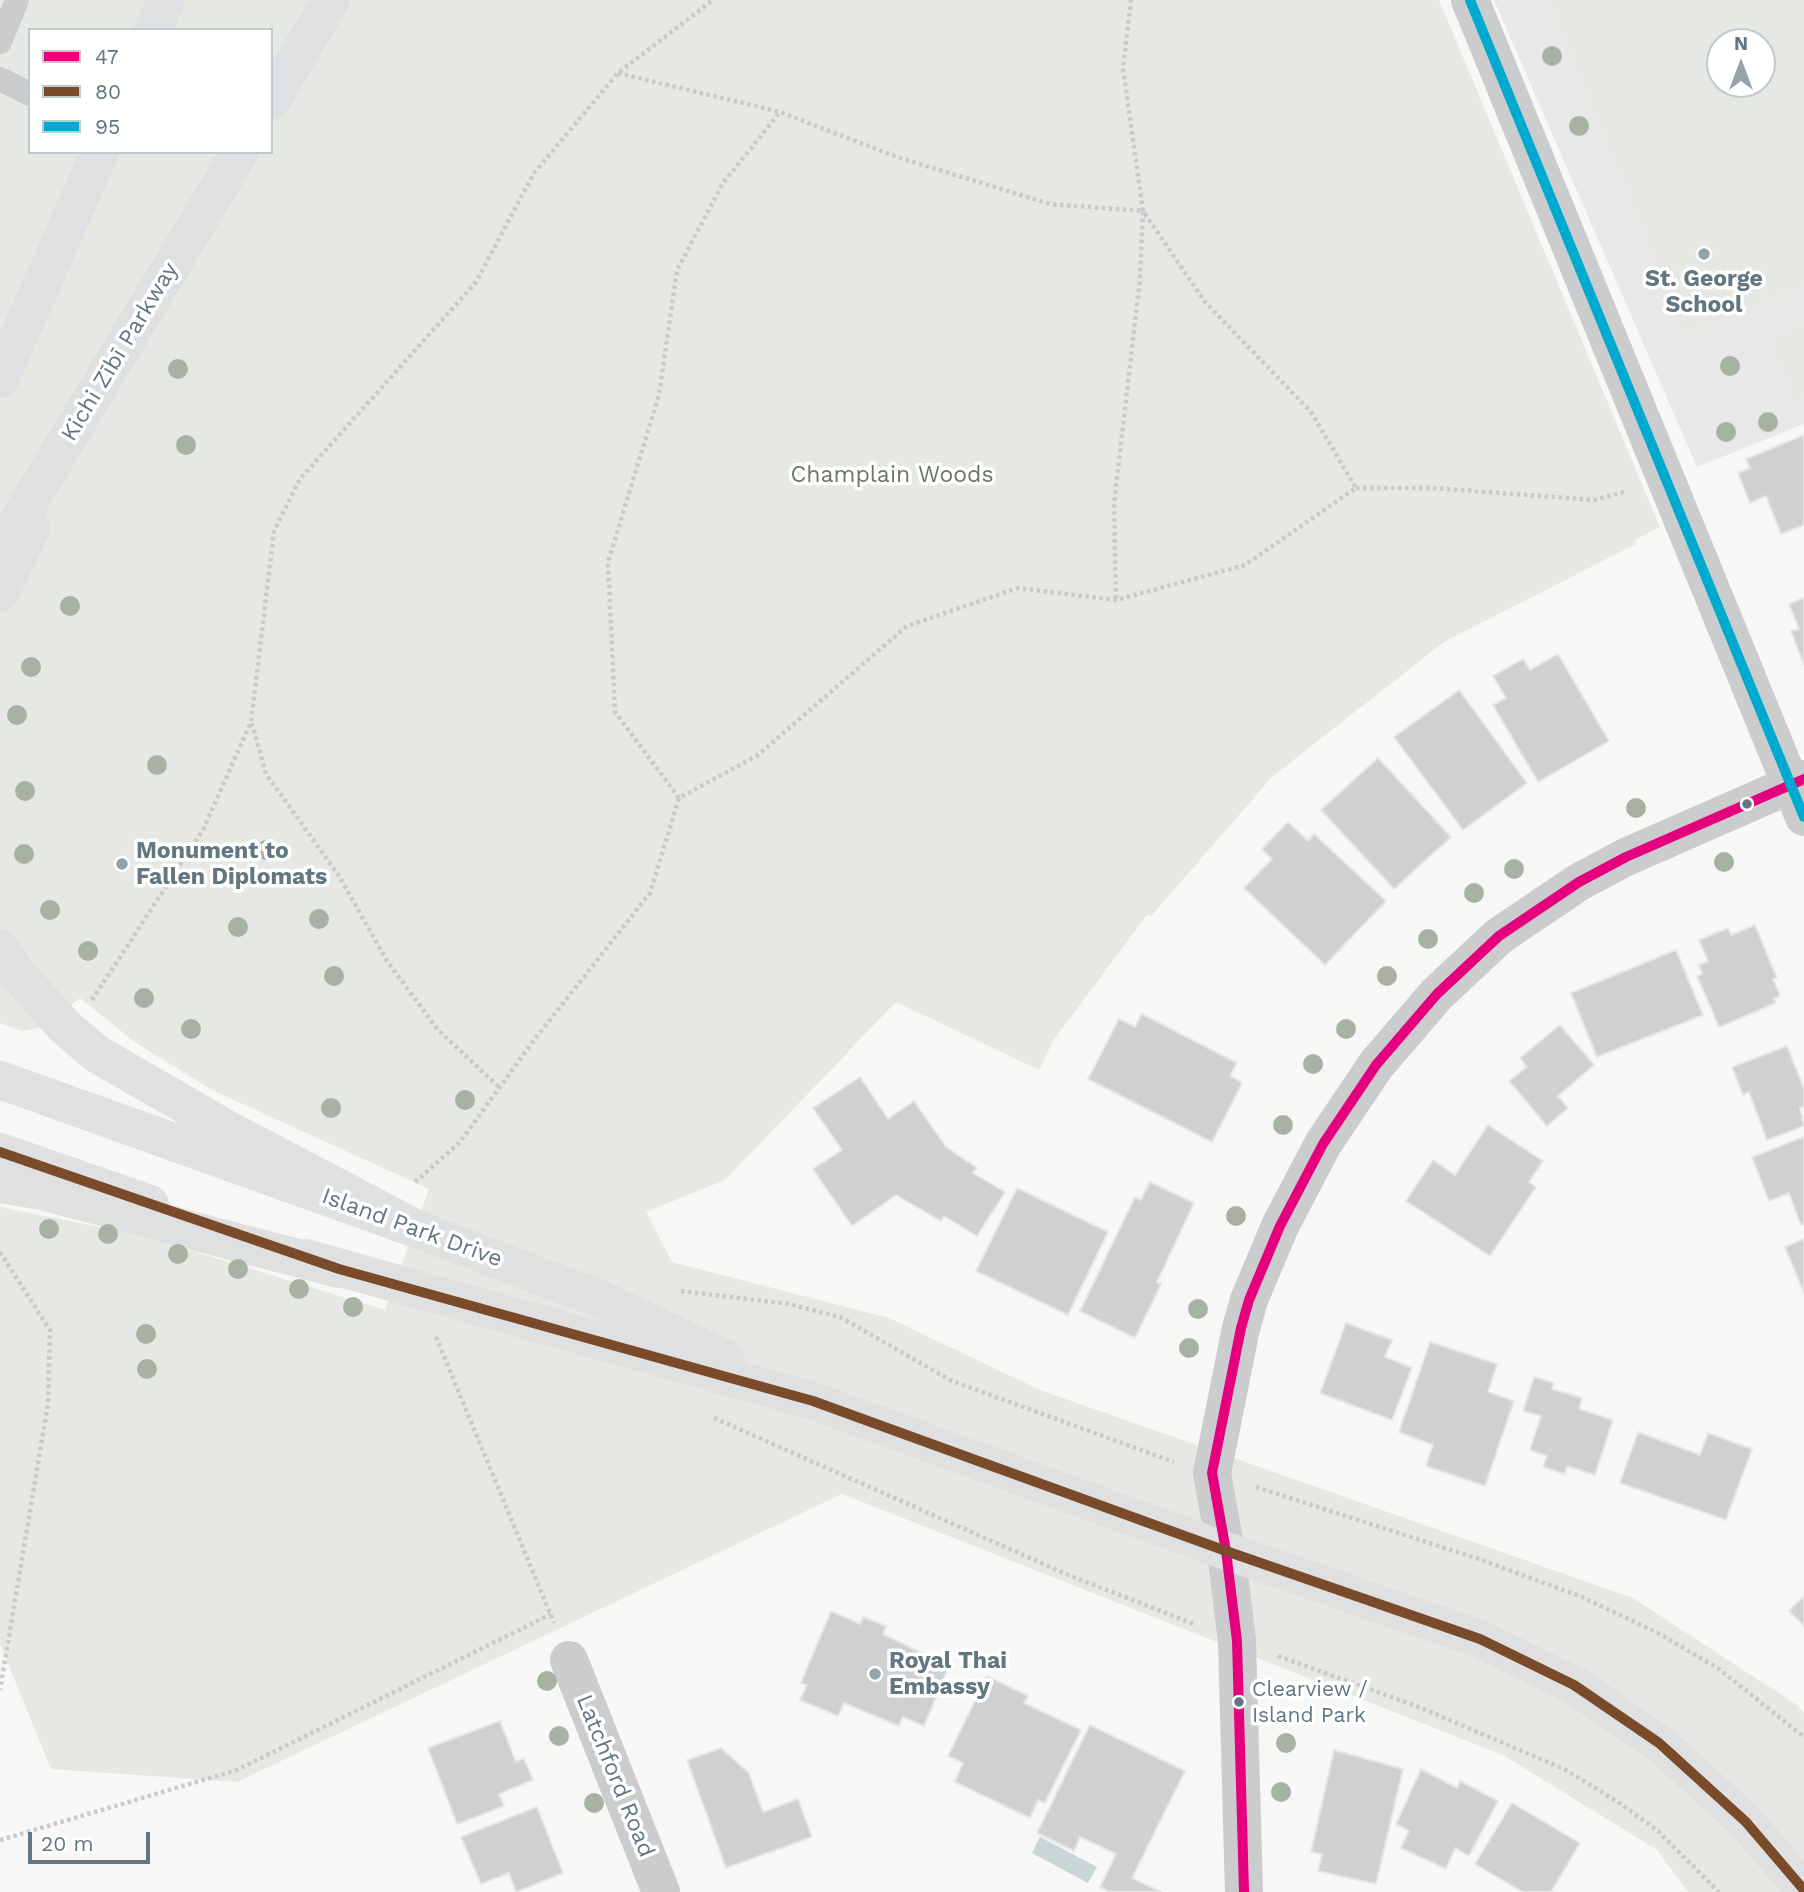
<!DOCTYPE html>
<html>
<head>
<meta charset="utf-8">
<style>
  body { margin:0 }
  #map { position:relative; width:1804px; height:1892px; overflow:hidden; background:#f7f7f6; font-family:"Work Sans",sans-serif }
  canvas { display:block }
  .legend { position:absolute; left:28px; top:28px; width:245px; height:126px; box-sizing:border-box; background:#fff; border:2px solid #c0c9cd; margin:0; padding:9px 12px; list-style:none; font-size:21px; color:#627781 }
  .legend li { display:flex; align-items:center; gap:14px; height:35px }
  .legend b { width:35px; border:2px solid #c0c9cd }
  .north { position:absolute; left:1706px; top:28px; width:70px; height:70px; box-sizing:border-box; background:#fff; border:2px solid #c0c9cd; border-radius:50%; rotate:0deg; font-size:19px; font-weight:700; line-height:28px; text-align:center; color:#627781 }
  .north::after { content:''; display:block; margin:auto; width:24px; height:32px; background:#96a4aa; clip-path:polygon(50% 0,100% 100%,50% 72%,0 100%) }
  .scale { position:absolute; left:28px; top:1832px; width:122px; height:32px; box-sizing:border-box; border:4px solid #627781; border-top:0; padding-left:9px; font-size:21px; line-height:24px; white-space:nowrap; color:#627781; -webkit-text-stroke:5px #fff; paint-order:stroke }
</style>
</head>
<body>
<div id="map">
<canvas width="1804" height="1892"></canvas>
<ul class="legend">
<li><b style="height:9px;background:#e5007d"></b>47</li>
<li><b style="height:9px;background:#7a4b2a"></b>80</li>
<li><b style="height:9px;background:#00a9ce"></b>95</li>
</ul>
<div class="north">N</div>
<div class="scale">20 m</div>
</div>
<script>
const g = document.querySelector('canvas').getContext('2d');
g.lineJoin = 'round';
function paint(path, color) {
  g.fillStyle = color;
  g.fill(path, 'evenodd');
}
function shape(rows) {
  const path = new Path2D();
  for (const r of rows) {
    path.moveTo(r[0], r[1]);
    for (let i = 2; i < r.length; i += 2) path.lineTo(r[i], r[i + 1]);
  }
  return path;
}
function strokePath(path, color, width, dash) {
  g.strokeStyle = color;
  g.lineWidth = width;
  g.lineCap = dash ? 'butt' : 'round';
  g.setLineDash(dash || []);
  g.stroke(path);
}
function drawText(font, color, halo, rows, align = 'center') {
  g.font = font + ' "Work Sans",sans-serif';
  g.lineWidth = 7;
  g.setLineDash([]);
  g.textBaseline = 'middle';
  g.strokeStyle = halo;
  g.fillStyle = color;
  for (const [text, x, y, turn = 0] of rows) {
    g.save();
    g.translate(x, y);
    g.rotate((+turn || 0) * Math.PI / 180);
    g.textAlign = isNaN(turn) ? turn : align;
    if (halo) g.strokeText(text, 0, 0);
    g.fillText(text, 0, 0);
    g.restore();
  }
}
paint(shape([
  [1494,0,1804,0,1804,424,1697,467],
  [1720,42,1762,42,1762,84,1720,84]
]), '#e7e8e7');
paint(shape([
  [0,0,1439,0,1660,527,1635,540,1636,544,1444,642,1273,776,1151,916,1147,915,1053,1041,1039,1070,896,1002,725,1180,646,1212,672,1262,889,1318,1040,1390,1633,1598,1797,1705,1804,1713,1804,1892,1688,1892,1657,1850,1503,1755,842,1494,237,1782,51,1769,0,1644,0,1207,144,1236,385,1310,429,1189,212,1090,136,1043,80,998,44,1027,22,1031,0,1023],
  [30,30,271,30,271,152,30,152],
  [1549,0,1804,0,1804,285,1684,333],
  [1720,42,1762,42,1762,84,1720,84],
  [1804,325,1804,398,1794,402,1770,338]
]), '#e6e9e3');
paint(shape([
  [1040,1837,1097,1867,1088,1883,1032,1853]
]), '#cad5d6');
const building = shape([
  [1804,435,1804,525,1781,534,1766,496,1750,503,1738,473,1750,468,1746,459,1804,435],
  [1804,598,1804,665,1791,631,1799,629,1789,604,1804,598],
  [1558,654,1609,741,1538,782,1493,705,1506,698,1493,676,1523,659,1530,670,1558,654],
  [1459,690,1527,783,1463,830,1394,737,1459,690],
  [1378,758,1451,837,1394,889,1321,810,1378,758],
  [1288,822,1308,841,1314,834,1386,901,1325,965,1244,888,1272,859,1262,849,1288,822],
  [1755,925,1777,978,1773,979,1780,996,1774,999,1776,1003,1719,1027,1697,976,1702,974,1699,965,1708,961,1699,940,1728,928,1731,935,1755,925],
  [1676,950,1703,1015,1597,1057,1571,993,1676,950],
  [1142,1014,1237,1063,1230,1076,1242,1083,1212,1142,1088,1079,1119,1019,1135,1027,1142,1014],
  [1560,1025,1594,1065,1558,1096,1568,1108,1547,1126,1509,1081,1527,1067,1520,1058,1560,1025],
  [1787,1046,1804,1089,1804,1107,1800,1108,1804,1126,1767,1140,1749,1092,1743,1095,1732,1067,1787,1046],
  [860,1077,888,1119,914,1101,946,1147,977,1168,973,1173,1005,1192,977,1236,944,1216,941,1221,896,1195,852,1226,813,1169,842,1150,813,1108,860,1077],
  [1488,1125,1543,1161,1529,1182,1536,1187,1490,1256,1406,1201,1433,1160,1455,1175,1488,1125],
  [1804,1137,1804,1224,1801,1225,1789,1193,1769,1201,1752,1157,1804,1137],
  [1150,1182,1194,1203,1157,1282,1161,1284,1135,1338,1080,1311,1135,1197,1141,1200,1150,1182],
  [1017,1188,1108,1232,1068,1315,976,1271,1017,1188],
  [1804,1239,1804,1293,1785,1247,1804,1239],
  [1346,1323,1392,1340,1385,1357,1412,1368,1392,1420,1320,1393,1346,1323],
  [1430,1342,1497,1364,1488,1392,1514,1401,1485,1486,1426,1466,1433,1445,1399,1432,1430,1342],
  [1534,1377,1554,1383,1552,1389,1582,1398,1579,1409,1613,1420,1595,1475,1567,1466,1565,1474,1543,1467,1547,1456,1530,1450,1541,1416,1523,1411,1534,1377],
  [1638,1432,1700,1455,1708,1433,1752,1449,1726,1520,1620,1483,1638,1432],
  [1804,1596,1804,1626,1789,1611,1804,1596],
  [831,1611,860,1624,863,1617,886,1626,883,1634,949,1666,924,1726,903,1717,899,1726,844,1703,838,1716,800,1700,807,1685,801,1683,831,1611],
  [987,1676,1028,1696,1024,1703,1081,1730,1045,1803,1038,1800,1030,1818,955,1782,963,1763,948,1756,987,1676],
  [500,1721,516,1762,524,1758,533,1780,499,1794,504,1806,457,1824,428,1748,500,1721],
  [1090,1725,1185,1771,1132,1878,1161,1892,1110,1892,1100,1887,1116,1854,1080,1837,1074,1851,1037,1833,1090,1725],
  [721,1748,749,1773,763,1812,798,1799,812,1837,726,1868,687,1760,721,1748],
  [1334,1750,1403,1769,1376,1884,1318,1871,1322,1854,1311,1852,1334,1750],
  [1421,1769,1457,1788,1460,1781,1498,1801,1469,1856,1455,1848,1446,1869,1401,1848,1409,1831,1396,1824,1421,1769],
  [1512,1803,1580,1843,1551,1892,1523,1892,1475,1864,1512,1803],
  [537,1807,563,1873,516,1892,509,1873,481,1884,461,1837,537,1807]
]);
paint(building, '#ced0d1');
strokePath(building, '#e6e6e6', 2);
strokePath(shape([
  [618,73,780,112,897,157,1050,204,1143,211,1140,279,1114,504,1116,600],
  [1356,488,1433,488,1594,500,1627,491],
  [252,723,266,774,339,876,387,961,438,1030,500,1088],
  [679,798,615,712,608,562,659,395,677,270,723,183,780,112],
  [92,1000,203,830,251,722,274,531,300,479,476,282,534,173,618,73,713,0],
  [415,1182,460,1142,534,1040,650,893,679,798,758,755,907,626,1018,588,1116,600,1245,565,1356,488,1311,412,1205,302,1143,211,1123,68,1131,0],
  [0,1252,50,1330,48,1404,0,1690],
  [681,1291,789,1304,840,1317,952,1381,1174,1462],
  [436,1337,554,1623],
  [714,1418,1066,1574,1194,1624],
  [1256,1487,1479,1559,1582,1597,1660,1634,1719,1669,1804,1737],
  [1278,1656,1419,1707,1564,1769,1618,1802,1658,1831,1719,1892],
  [0,1840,237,1770,551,1614]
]), '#c8cacb', 4.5, [3.5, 3.5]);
strokePath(shape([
  [0,42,17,0],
  [0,79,30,94]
]), '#cbcccd', 24);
strokePath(shape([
  [1470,0,1804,817],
  [569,1660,661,1892],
  [1244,1892,1237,1641,1226,1551,1212,1473,1241,1328,1249,1300,1280,1226,1323,1144,1376,1065,1437,994,1499,936,1579,882,1626,857,1804,779]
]), '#cbcccd', 38);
strokePath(shape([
  [0,1080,417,1229,602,1300,726,1359],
  [0,1152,150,1204],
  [306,1258,813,1401,1226,1551,1480,1639,1574,1685,1659,1743,1746,1822,1804,1890]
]), '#dfe0e1', 38);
strokePath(shape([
  [153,30,166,0],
  [271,101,331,0],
  [0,379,100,152],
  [0,551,240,152],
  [0,593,31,529],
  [0,949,14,970,65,1027,97,1054,225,1128,417,1229],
  [0,1184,42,1191,339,1269]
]), '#dfe0e1', 38);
strokePath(shape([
  [1244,1892,1237,1641,1226,1551,1212,1473,1241,1328,1249,1300,1280,1226,1323,1144,1376,1065,1437,994,1499,936,1579,882,1626,857,1804,779]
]), '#e5007d', 10);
strokePath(shape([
  [0,1152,339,1269,813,1401,1226,1551,1480,1639,1574,1685,1659,1743,1746,1822,1804,1890]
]), '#7a4b2a', 10);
strokePath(shape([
  [1470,0,1804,817]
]), '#00a9ce', 10);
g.fillStyle = '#a8b2a4';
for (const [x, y] of [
  [1552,56],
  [1579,126],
  [1730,366],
  [178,369],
  [1768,422],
  [1726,432],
  [186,445],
  [70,606],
  [31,667],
  [17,715],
  [157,765],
  [25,791],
  [1636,808],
  [266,850],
  [24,854],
  [1724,862],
  [1514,869],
  [1474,893],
  [50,910],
  [319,919],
  [238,927],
  [1428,939],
  [88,951],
  [334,976],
  [1387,976],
  [144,998],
  [191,1029],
  [1346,1029],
  [1313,1064],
  [465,1100],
  [331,1108],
  [1283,1125],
  [1236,1216],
  [49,1229],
  [108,1234],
  [178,1254],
  [238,1269],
  [299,1289],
  [353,1307],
  [1198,1309],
  [146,1334],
  [1189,1348],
  [147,1369],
  [547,1681],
  [559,1736],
  [1286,1743],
  [1281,1792],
  [594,1803]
]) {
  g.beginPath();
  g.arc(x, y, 10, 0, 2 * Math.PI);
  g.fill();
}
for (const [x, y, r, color] of [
  [1704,254,7,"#96a4aa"],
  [1747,804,6,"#627781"],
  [122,864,7,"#96a4aa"],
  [875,1674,7,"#96a4aa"],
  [1239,1702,6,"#627781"]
]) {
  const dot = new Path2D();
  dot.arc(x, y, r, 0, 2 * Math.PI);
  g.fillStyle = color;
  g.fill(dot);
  strokePath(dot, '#fff', 2.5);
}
drawText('21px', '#627781', '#fff', [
  ["Clearview /",1252,1690],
  ["Island Park",1252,1716]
], 'left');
drawText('bold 23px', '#627781', '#fff', [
  ["St. George",1704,279,"center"],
  ["School",1704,305,"center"],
  ["Monument to",136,851],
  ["Fallen Diplomats",136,877],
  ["Royal Thai",889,1661],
  ["Embassy",889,1687]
], 'left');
drawText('23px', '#627781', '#fff', [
  ["Kichi Zībī Parkway",120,352,-59],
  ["Island Park Drive",412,1228,20],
  ["Latchford Road",615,1776,68]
]);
drawText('23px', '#687961', '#fff', [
  ["Champlain Woods",892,475]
]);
</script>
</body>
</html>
